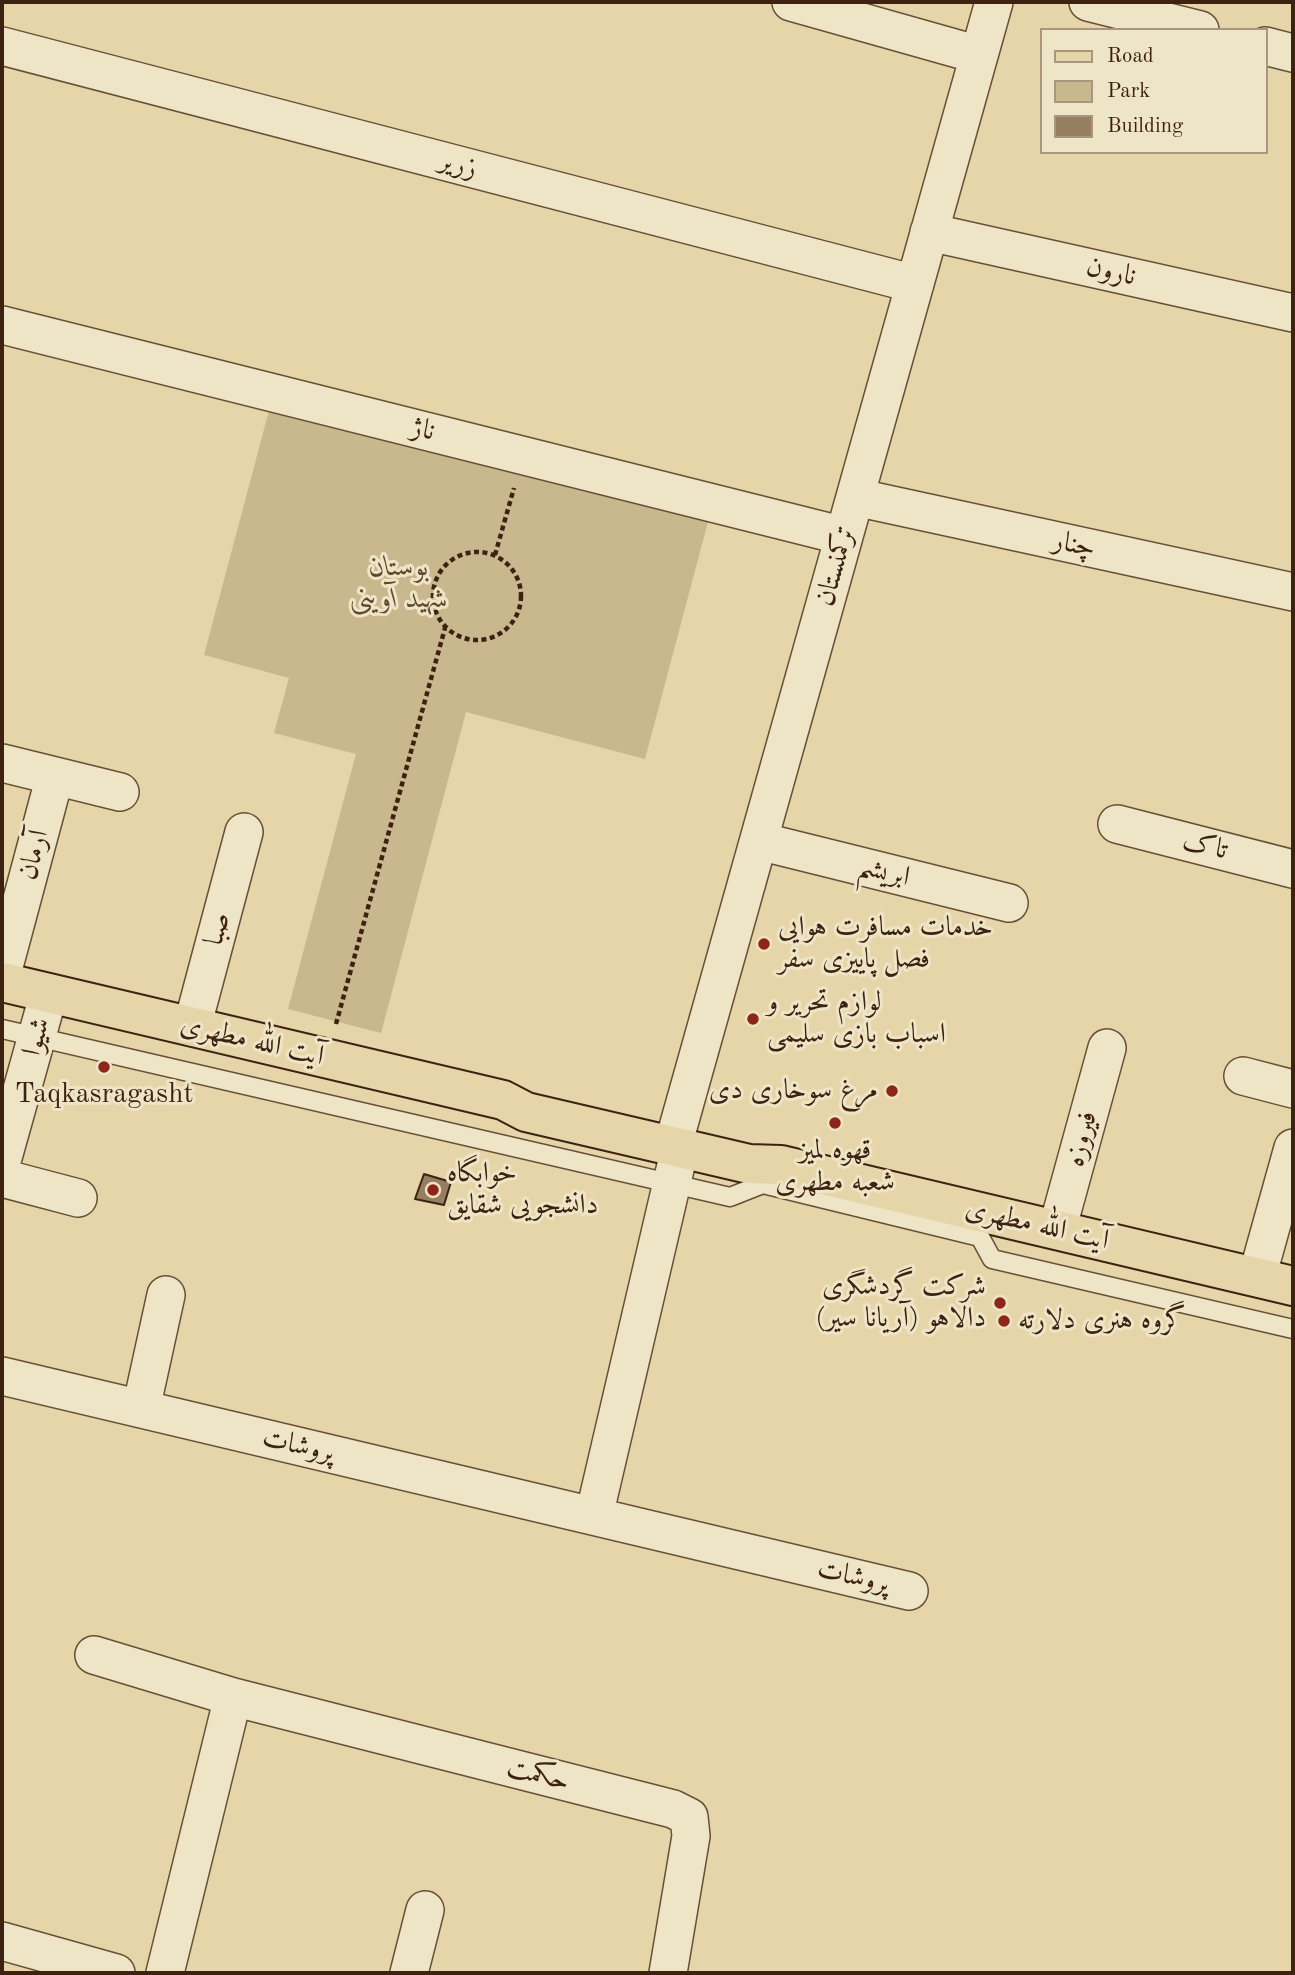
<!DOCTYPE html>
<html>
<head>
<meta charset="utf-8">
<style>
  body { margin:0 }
  #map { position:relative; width:1295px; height:1975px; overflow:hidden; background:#e5d5a8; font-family:"Old Standard TT",serif }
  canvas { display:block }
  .frame { position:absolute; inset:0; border:4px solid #3e2211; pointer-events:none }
  .legend { position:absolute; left:1040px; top:28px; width:228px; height:126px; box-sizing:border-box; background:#eee4c6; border:2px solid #a8967e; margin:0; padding:9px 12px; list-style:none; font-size:21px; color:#3e2211 }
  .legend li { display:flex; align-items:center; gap:14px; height:35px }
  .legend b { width:35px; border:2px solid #a8967e }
</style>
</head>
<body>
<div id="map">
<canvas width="1295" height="1975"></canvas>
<div class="frame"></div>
<ul class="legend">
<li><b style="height:9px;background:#e5d5a8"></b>Road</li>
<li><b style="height:19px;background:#c9b78e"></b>Park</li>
<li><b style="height:19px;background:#957f60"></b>Building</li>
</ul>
</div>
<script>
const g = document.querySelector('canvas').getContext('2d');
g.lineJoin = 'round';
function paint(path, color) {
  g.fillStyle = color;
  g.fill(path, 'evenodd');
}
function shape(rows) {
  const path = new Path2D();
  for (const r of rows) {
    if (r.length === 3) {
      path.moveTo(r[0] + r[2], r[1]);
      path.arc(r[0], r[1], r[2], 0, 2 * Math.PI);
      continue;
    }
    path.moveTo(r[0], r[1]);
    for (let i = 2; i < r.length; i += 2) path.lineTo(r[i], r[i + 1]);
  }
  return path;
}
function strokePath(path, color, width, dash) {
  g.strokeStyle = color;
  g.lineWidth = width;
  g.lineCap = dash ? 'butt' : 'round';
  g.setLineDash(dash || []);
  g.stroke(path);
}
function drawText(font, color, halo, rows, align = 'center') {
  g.font = font + ' "Old Standard TT",Amiri,serif';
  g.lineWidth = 6;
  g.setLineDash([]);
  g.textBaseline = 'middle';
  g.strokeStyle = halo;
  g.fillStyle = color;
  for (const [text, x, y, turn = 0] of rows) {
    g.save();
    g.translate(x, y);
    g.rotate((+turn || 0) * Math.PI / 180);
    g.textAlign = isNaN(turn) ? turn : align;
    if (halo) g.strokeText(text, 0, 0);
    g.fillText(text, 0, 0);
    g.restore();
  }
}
paint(shape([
  [271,403,709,518,645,759,466,712,381,1033,288,1009,356,754,274,733,289,678,204,655]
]), '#c9b78e');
const building = shape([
  [424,1174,451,1182,444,1205,415,1199,424,1174]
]);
paint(building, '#957f60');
strokePath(building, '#3e2211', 2);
const service = shape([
  [2,1029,730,1197,763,1184,980,1237,992,1259,1293,1329]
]);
const minor = shape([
  [791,2,979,55],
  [1088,2,1200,30],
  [2,46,915,284],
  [1265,46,1293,53],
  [929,232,1293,313],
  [2,325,844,536],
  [855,497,1293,592],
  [2,763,120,792],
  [1117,824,1293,869],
  [759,841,1009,903],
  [2,974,55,776],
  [192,1027,244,832],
  [1243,1076,1293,1089],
  [677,1131,994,2],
  [2,1161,49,993],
  [2,1178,78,1198],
  [1057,1230,1107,1048],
  [1257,1277,1293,1148],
  [2,1376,909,1591],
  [141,1409,166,1295],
  [594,1516,680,1148],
  [94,1655,233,1697,673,1809,689,1817,691,1836,668,1973],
  [2,1941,116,1973],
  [165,1973,233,1697],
  [409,1973,425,1910]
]);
const primary = shape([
  [2,982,503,1100,526,1112,749,1164,781,1165,1293,1286]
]);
strokePath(service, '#684f37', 21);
strokePath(minor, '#684f37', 40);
strokePath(primary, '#3e2211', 42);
strokePath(shape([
  [477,596,44],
  [495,555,514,488],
  [336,1024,445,628]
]), '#3e2211', 4.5, [5, 3.5]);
strokePath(service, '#eee4c6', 18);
strokePath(minor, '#eee4c6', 37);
strokePath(primary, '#e5d5a8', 38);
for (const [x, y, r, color] of [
  [764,944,7,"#8f2418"],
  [753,1019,7,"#8f2418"],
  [104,1067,7,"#8f2418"],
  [892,1091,7,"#8f2418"],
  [835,1123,7,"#8f2418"],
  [433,1190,7,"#8f2418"],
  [1000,1303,7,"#8f2418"],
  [1004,1321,7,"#8f2418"]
]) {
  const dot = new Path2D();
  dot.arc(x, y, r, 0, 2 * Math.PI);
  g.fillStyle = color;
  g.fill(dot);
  strokePath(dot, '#eee4c6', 2.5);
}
drawText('28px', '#3e2211', '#eee4c6', [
  ["زریر",458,165,15],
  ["نارون",1111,272,13],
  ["ناژ",423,430,14],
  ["چنار",1074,545,12],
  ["ترکمنستان",836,566,-74],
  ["تاک",1205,846,14],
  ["آرمان",34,855,-75],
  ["ابریشم",884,872,14],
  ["صبا",218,929,-75],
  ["شیوا",37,1037,-74],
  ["آیت الله مطهری",252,1041,13],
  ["فیروزه",1082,1139,-75],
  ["آیت الله مطهری",1037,1225,13],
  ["پروشات",298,1446,13],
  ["پروشات",853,1577,13],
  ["حکمت",538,1775,14]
]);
drawText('italic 28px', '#614730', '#eee4c6', [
  ["بوستان",399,568],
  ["شهید آوینی",399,600]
]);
drawText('28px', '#3e2211', '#eee4c6', [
  ["خدمات مسافرت هوایی",778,928],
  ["فصل پاییزی سفر",778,960],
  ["لوازم تحریر و",767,1003],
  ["اسباب بازی سلیمی",767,1035],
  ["مرغ سوخاری دی",878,1091,"right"],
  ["Taqkasragasht",104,1095,"center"],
  ["قهوه لمیز",835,1151,"center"],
  ["شعبه مطهری",835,1183,"center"],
  ["خوابگاه",447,1174],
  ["دانشجویی شقایق",447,1206],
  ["شرکت گردشگری",986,1287,"right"],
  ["دالاهو (آریانا سیر)",986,1319,"right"],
  ["گروه هنری دلارته",1018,1321]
], 'left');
</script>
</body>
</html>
